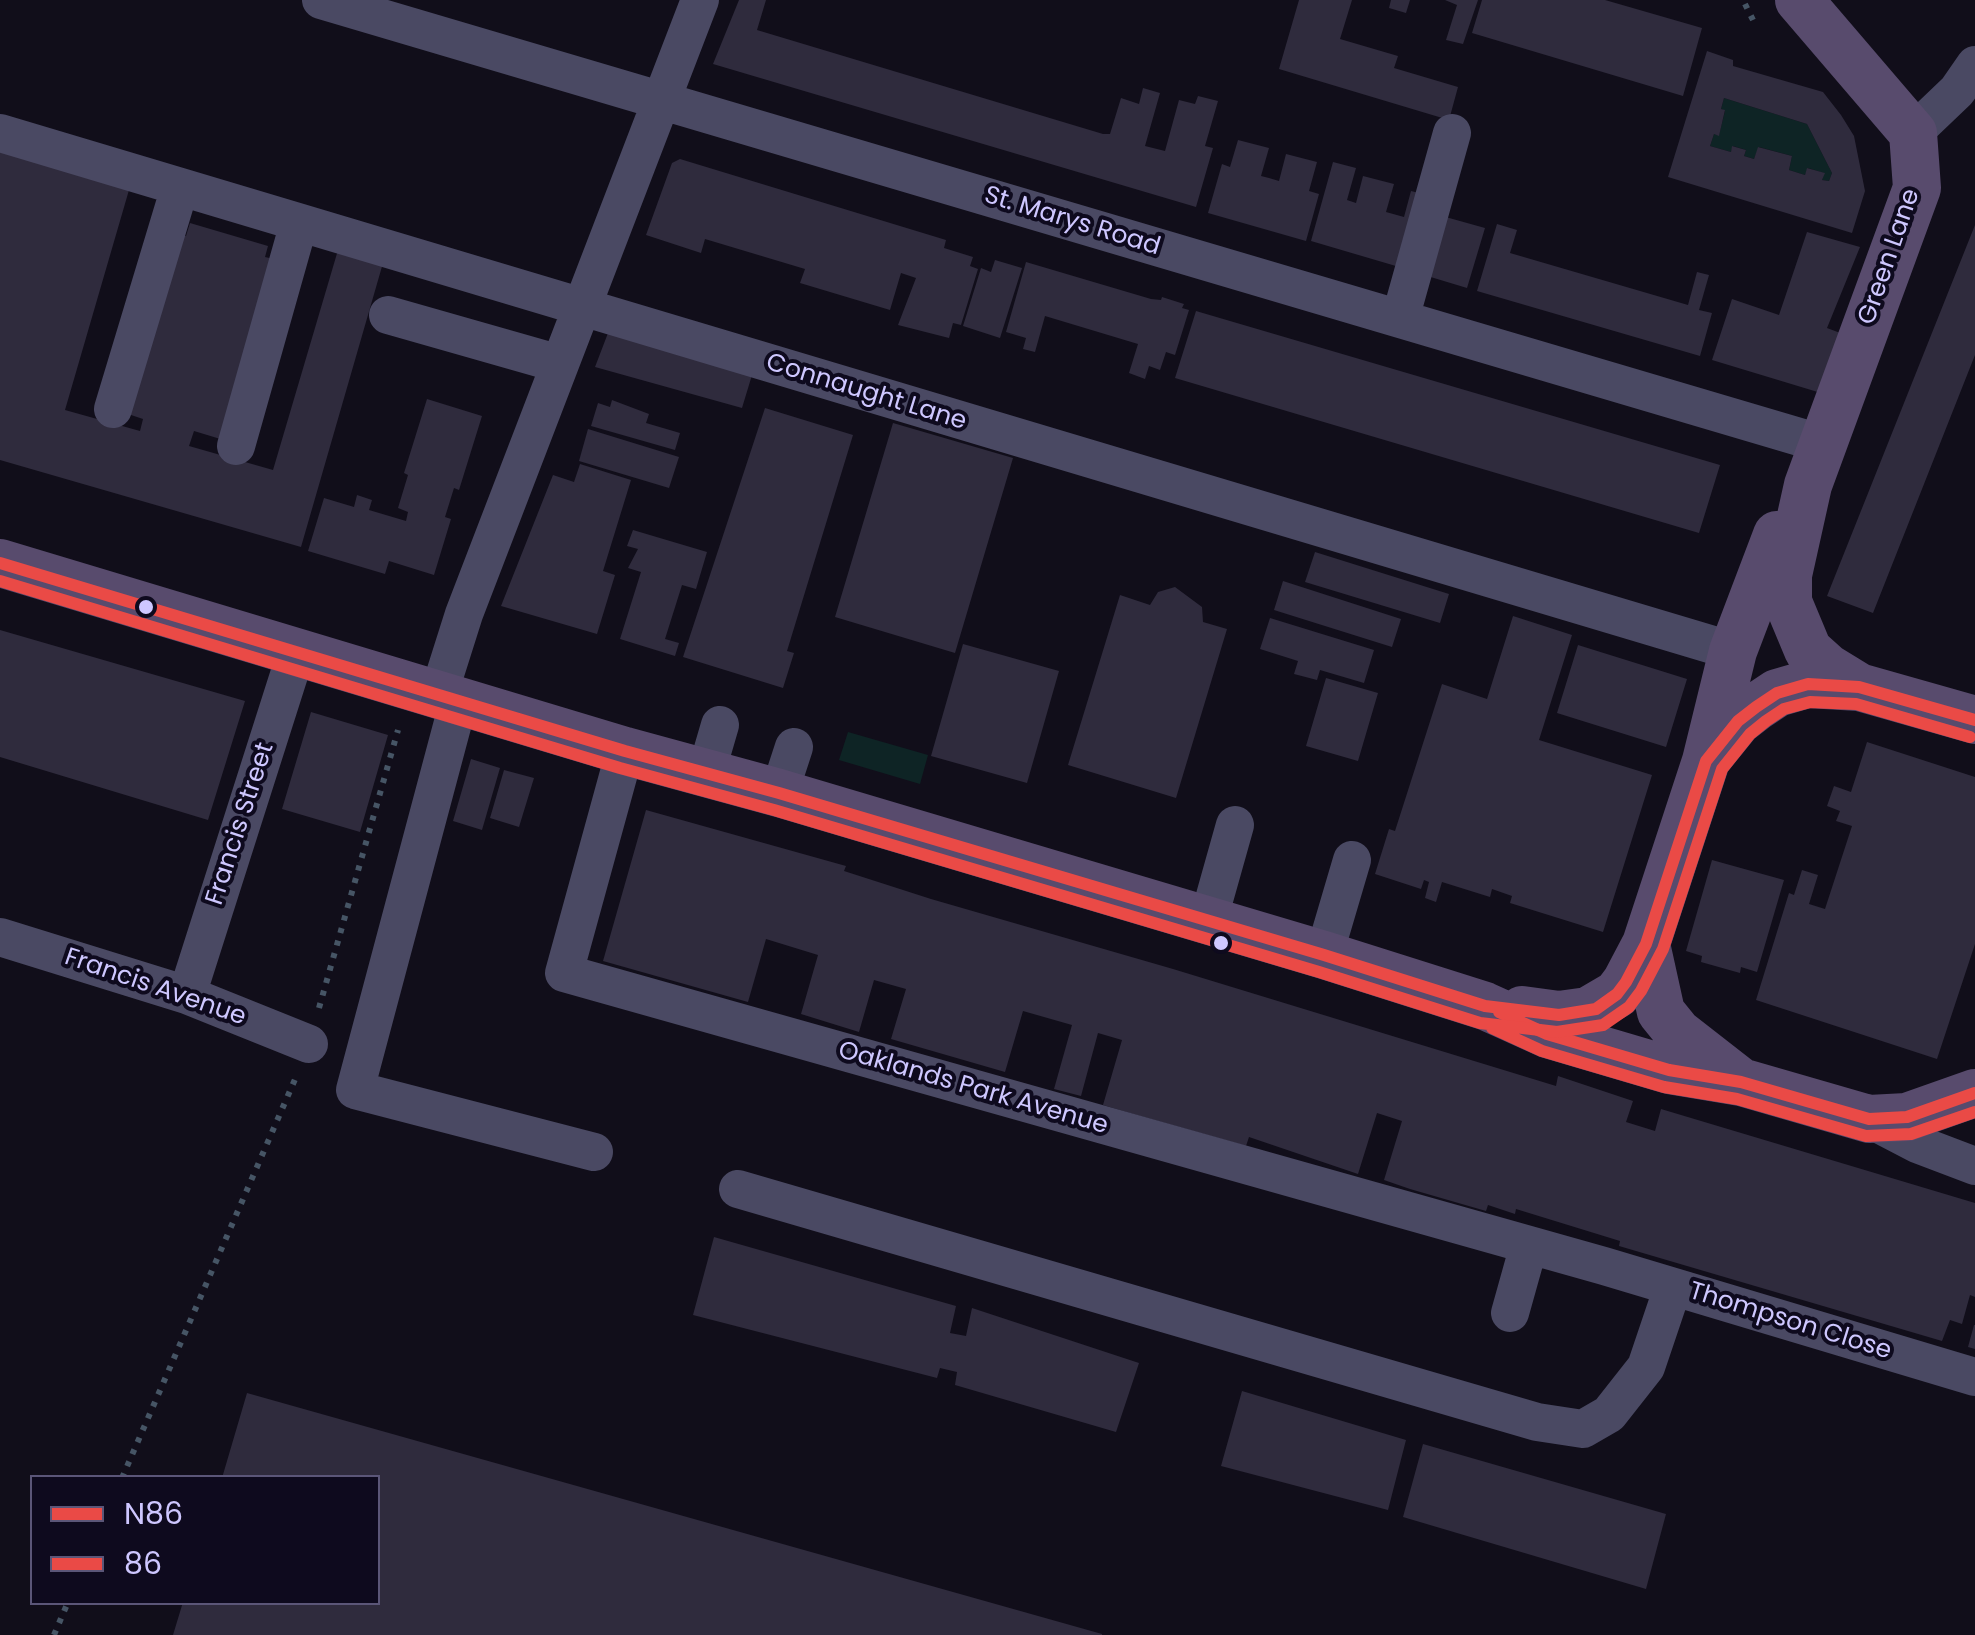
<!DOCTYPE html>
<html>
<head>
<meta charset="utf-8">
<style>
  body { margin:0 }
  #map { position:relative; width:1975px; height:1635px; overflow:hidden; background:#110e1a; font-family:Poppins,sans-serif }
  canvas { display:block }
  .legend { position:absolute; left:30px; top:1475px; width:350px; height:130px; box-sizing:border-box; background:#0e0a1e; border:2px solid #5b5678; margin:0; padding:12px 18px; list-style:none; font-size:30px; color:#cec7ff }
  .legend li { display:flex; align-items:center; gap:20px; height:50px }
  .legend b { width:50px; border:2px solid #5b5678 }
</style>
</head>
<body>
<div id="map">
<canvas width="1975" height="1635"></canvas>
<ul class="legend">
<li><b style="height:12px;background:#ea4a46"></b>N86</li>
<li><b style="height:12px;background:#ea4a46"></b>86</li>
</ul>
</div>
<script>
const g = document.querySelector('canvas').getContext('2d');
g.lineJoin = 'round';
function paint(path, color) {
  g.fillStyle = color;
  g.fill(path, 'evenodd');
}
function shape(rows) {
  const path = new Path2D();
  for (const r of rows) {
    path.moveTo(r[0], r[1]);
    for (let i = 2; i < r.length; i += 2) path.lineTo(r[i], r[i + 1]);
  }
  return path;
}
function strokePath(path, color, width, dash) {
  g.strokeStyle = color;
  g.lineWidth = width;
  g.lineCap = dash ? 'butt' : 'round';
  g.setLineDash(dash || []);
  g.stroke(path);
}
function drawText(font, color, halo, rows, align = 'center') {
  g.font = font + ' Poppins,sans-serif';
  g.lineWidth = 8;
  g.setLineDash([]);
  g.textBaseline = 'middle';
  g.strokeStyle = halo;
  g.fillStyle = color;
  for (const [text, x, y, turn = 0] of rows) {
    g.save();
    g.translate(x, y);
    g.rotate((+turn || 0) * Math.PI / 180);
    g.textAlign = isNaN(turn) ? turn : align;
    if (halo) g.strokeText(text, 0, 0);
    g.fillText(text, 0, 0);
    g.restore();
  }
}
paint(shape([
  [1724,98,1807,124,1832,173,1829,181,1822,180,1824,173,1808,168,1805,175,1789,170,1792,156,1759,147,1754,159,1744,156,1746,150,1733,146,1731,152,1710,146,1714,134,1719,135,1725,111,1721,109],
  [848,732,928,755,920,784,839,760]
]), '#0e2425');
paint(shape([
  [739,0,766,0,757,30,1103,134,1110,134,1121,98,1139,104,1143,88,1160,93,1145,146,1165,151,1179,100,1195,104,1198,96,1218,101,1205,146,1213,148,1196,207,713,64],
  [1299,0,1352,0,1340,39,1398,56,1394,68,1458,87,1449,120,1279,69],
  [1391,0,1410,0,1406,13,1389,8],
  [1445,0,1478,0,1463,44,1446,40,1457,5],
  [1482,0,1605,0,1702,28,1683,96,1472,33],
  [1707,51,1733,60,1733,66,1823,92,1841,115,1854,136,1865,191,1852,233,1668,177],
  [1724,98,1807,124,1832,173,1829,181,1822,180,1825,173,1807,168,1805,175,1789,170,1792,156,1758,147,1754,159,1744,156,1746,150,1732,146,1731,152,1710,146,1714,134,1719,136,1725,110,1721,109],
  [1238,140,1269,148,1261,176,1269,178,1279,181,1286,154,1317,162,1309,191,1319,194,1306,241,1208,213,1222,164,1230,167],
  [0,151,129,190,65,410,140,431,143,419,122,412,174,233,186,236,190,223,268,246,265,257,274,259,227,441,194,431,189,446,273,470,338,250,383,263,301,547,0,460],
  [680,159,946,240,944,248,973,257,970,266,978,269,961,325,953,323,949,338,898,325,916,278,901,273,890,310,800,283,805,269,705,239,701,253,646,235,672,163],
  [1333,162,1356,168,1347,200,1356,203,1363,176,1394,184,1386,212,1404,217,1411,191,1427,195,1406,269,1311,241],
  [1442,216,1485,228,1467,288,1424,275],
  [1497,224,1517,230,1510,253,1688,305,1697,272,1709,275,1699,310,1712,313,1700,356,1477,291],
  [1975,225,1975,355,1873,613,1827,596],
  [1807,232,1860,247,1827,328,1843,334,1821,393,1712,360,1732,299,1779,315],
  [995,260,1022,268,1000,338,963,326,981,268,991,272],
  [1026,262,1151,299,1161,300,1162,297,1184,304,1182,308,1189,310,1175,355,1166,352,1160,370,1149,366,1145,379,1129,373,1138,344,1045,316,1035,352,1023,349,1026,338,1006,332],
  [1196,311,1720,465,1699,533,1175,378],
  [608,333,752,375,742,408,595,367],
  [427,399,482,416,459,490,454,488,445,517,451,519,434,575,389,561,385,574,308,551,324,498,354,507,357,495,372,500,369,510,406,521,408,512,398,508,408,475,404,473],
  [612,400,649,414,646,423,680,433,675,450,591,426,598,403,610,407],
  [765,408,853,435,787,651,794,653,783,688,683,657],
  [893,423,1013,458,955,653,835,617],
  [588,429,679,457,669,488,579,461],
  [580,464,631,480,603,571,615,575,597,634,501,606,553,475,574,482],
  [633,530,707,552,696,589,682,585,665,639,679,643,675,656,620,639,641,572,628,568,638,549,627,546],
  [1315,552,1449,594,1440,623,1305,582],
  [1283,581,1401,619,1392,647,1274,610],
  [1175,587,1202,607,1203,622,1227,629,1176,798,1068,765,1120,595,1150,605,1158,592],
  [1513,616,1572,635,1539,740,1652,775,1603,932,1510,903,1512,896,1492,889,1490,897,1442,882,1436,902,1425,898,1429,882,1424,880,1421,889,1375,874,1389,829,1395,831,1442,684,1487,699],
  [1270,618,1374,650,1364,683,1320,670,1317,680,1294,674,1298,661,1260,649],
  [0,630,245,701,208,820,0,757],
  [963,644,1059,671,1027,783,931,756],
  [1578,645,1687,679,1666,747,1557,713],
  [1326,678,1378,693,1358,761,1306,746],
  [311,712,388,735,360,832,282,809],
  [1867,742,1975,777,1975,944,1937,1059,1756,1000,1789,893,1794,895,1802,870,1818,875,1809,904,1825,909,1852,826,1836,821,1840,811,1827,806,1834,786,1851,792],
  [471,759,500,768,482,830,453,821],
  [504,770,534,778,519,827,490,818],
  [646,810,846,866,844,871,931,899,1173,969,1556,1086,1558,1076,1633,1101,1626,1122,1655,1131,1661,1109,1975,1203,1975,1297,1970,1295,1962,1324,1950,1320,1942,1341,1619,1246,1620,1241,1516,1209,1515,1214,1488,1205,1486,1211,1410,1189,1384,1180,1402,1121,1377,1113,1358,1174,1249,1137,1246,1146,1130,1113,1103,1105,1122,1040,1098,1033,1081,1096,1054,1089,1072,1025,1023,1011,1005,1072,891,1039,906,989,874,980,859,1032,801,1014,818,955,766,939,748,1002,603,961],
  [1712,860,1784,880,1757,972,1741,967,1740,973,1701,962,1702,956,1686,951],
  [714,1237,956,1306,950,1333,966,1336,972,1308,1139,1363,1116,1432,955,1385,957,1372,940,1368,937,1378,693,1315],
  [1974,1325,1975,1325,1975,1349,1968,1347],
  [1242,1391,1406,1440,1388,1510,1221,1466],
  [247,1393,1102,1634,1102,1635,173,1635,183,1602,378,1602,378,1478,222,1478],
  [1423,1444,1666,1514,1646,1589,1403,1517]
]), '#2f2b3d');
strokePath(shape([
  [1745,4,1753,20],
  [319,1008,398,730],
  [122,1478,296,1077],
  [54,1635,68,1602]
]), '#465565', 6, [5, 8]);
strokePath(shape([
  [321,0,1823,444],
  [0,133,1733,651],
  [1913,133,1957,91,1975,65],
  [388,315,560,364],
  [1400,319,1452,133],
  [113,409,180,187],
  [236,446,299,223],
  [439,693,464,614,700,0],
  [459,700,355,1090,594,1152],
  [625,751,564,973,1604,1266,1975,1377],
  [706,773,720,725],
  [779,793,794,747],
  [1208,921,1235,825],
  [0,937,187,995,309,1044],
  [1324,955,1352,860],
  [187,995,296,653],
  [1869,1119,1917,1144,1975,1166],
  [738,1189,1537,1422,1583,1429,1609,1414,1646,1367,1673,1287],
  [1510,1313,1529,1245]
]), '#4a4963', 38);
strokePath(shape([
  [1799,0,1913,133,1917,188,1808,485,1788,575,1788,602,1808,650,1828,668,1859,687],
  [0,563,625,751,779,793,1324,955,1485,1006,1547,1034,1669,1070,1741,1082,1869,1119,1907,1117,1975,1093],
  [1708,758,1738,721,1756,707,1777,693,1808,684,1859,687,1975,720],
  [1646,944,1661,1012,1678,1033,1737,1079],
  [1522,1010,1559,1015,1588,1011,1617,994,1626,982,1646,944,1706,761,1733,651,1777,535]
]), '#584b6d', 48);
strokePath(shape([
  [0,563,625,751,779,793,1324,955,1485,1006,1559,1015,1596,1009,1617,994,1626,982,1646,944,1706,761,1738,721,1756,707,1777,693,1808,684,1859,687,1975,720],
  [1499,1012,1547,1034,1669,1070,1741,1082,1869,1119,1907,1117,1975,1093]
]), '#ea4a46', 12);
strokePath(shape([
  [0,581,620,768,774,810,1319,972,1480,1023,1557,1032,1603,1025,1629,1007,1641,991,1663,949,1722,769,1750,734,1766,721,1784,709,1810,702,1856,704,1970,737],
  [1492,1028,1542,1051,1664,1087,1737,1099,1866,1136,1911,1134,1975,1112]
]), '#ea4a46', 12);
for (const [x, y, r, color] of [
  [146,607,9,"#cec7ff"],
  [1221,943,9,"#cec7ff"]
]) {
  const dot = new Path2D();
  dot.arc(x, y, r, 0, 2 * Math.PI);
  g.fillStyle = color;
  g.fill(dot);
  strokePath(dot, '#0e0a1e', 4);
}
drawText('25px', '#cec7ff', '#0e0a1e', [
  ["St. Marys Road",1072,222,17],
  ["Green Lane",1890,257,-71],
  ["Connaught Lane",866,393,17],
  ["Francis Street",241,824,-72],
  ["Francis Avenue",155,988,19],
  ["Oaklands Park Avenue",973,1089,16],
  ["Thompson Close",1790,1322,17]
]);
</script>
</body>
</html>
